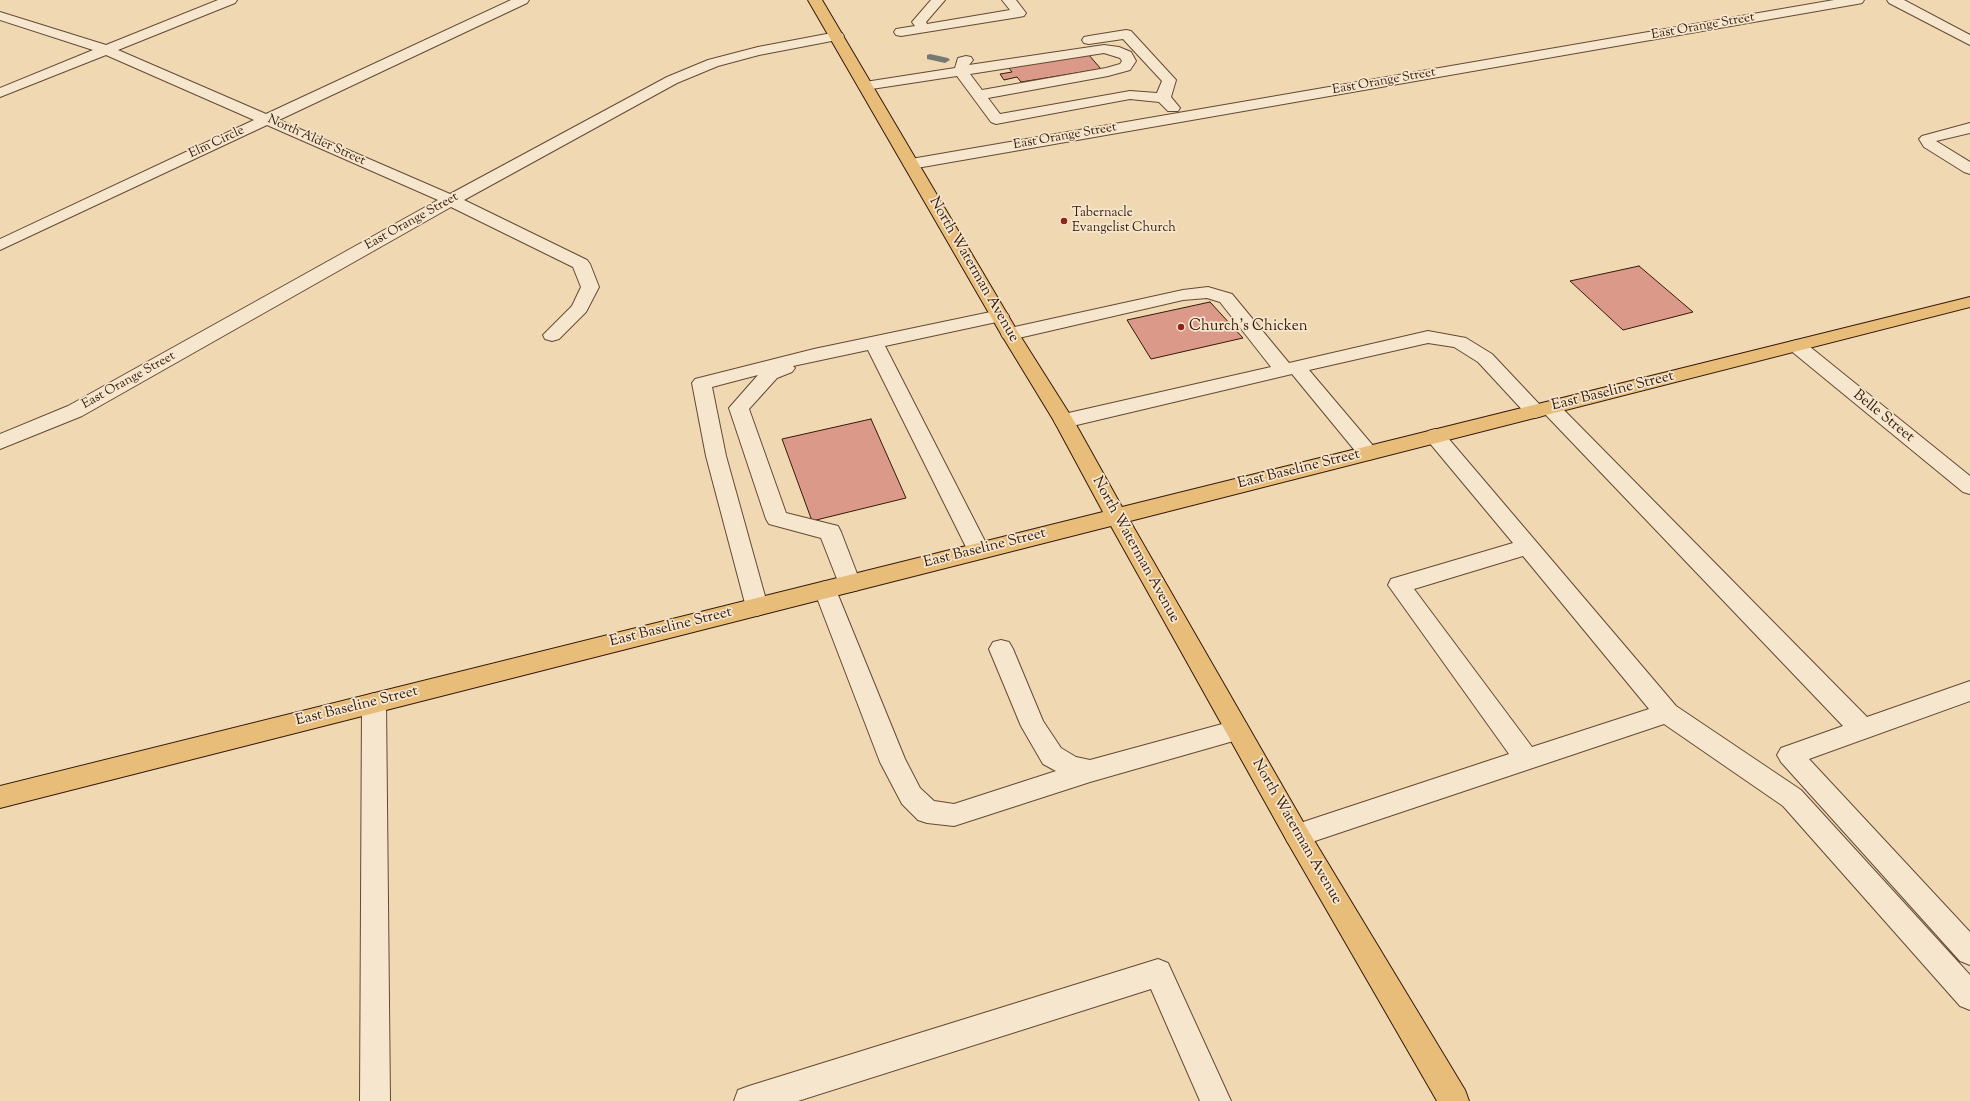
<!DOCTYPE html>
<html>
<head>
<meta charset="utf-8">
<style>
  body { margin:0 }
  canvas { display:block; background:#efd8b2 }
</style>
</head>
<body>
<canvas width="1970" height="1101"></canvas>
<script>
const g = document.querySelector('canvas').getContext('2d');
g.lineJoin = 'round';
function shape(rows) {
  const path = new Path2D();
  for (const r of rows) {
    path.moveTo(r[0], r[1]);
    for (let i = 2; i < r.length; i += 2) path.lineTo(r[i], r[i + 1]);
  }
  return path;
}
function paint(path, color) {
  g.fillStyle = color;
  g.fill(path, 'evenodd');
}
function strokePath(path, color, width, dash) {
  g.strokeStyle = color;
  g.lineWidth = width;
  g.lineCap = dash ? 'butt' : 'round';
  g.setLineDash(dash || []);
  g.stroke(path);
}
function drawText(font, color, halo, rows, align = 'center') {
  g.font = font + ' "Sorts Mill Goudy",serif';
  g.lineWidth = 3.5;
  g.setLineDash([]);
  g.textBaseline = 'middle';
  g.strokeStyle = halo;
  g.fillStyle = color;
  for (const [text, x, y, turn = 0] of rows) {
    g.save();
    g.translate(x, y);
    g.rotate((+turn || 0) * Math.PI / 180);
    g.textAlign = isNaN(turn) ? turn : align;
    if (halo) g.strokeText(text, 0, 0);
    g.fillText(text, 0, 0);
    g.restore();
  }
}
paint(shape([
  [930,54,948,58,950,60,945,63,927,59,927,55,930,54]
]), '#767872');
const building = shape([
  [1088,54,1101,69,1021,82,1017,77,1004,80,1000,74,1012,72,1008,67,1088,54],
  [1639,266,1693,312,1623,330,1570,281,1639,266],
  [1210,302,1243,338,1151,359,1127,320,1210,302],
  [871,419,906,498,812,521,782,439,871,419]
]);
paint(building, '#da9989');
strokePath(building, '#361a0a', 1);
const minor = shape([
  [218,0,237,0,235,3,118,50,266,114,511,0,529,0,527,3,279,120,450,194,667,77,708,60,758,47,837,32,842,33,844,36,842,39,837,40,759,55,718,66,677,83,464,200,587,260,590,264,599,287,586,312,559,339,552,341,545,339,543,335,572,306,581,287,573,267,451,207,82,416,0,449,0,434,68,406,438,200,267,125,0,250,0,239,254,120,106,55,0,97,0,88,93,50,0,20,0,12,106,45,218,0],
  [931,0,945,0,926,22,927,24,1010,10,1002,0,1016,0,1026,13,1024,16,1019,17,901,36,896,35,894,32,896,29,915,26,912,22,931,0],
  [1834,0,1864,0,1862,3,1857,4,911,169,905,167,903,164,905,161,911,159,1834,0],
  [1887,0,1904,0,1970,35,1970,45,1889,3,1887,0],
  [1126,30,1131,31,1176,80,1171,97,1180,108,1178,111,1168,111,1159,102,1130,99,996,124,991,122,957,76,865,90,860,89,858,86,860,83,865,82,955,68,958,58,966,56,971,57,973,60,969,65,1104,45,1119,47,1131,52,1136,61,1130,70,1108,76,988,98,1000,114,1130,91,1157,93,1162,81,1123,39,1089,44,1084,43,1082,40,1084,37,1089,36,1126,30],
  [1104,53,1120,58,1122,61,1120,64,1106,68,982,90,970,74,1104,53],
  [1970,123,1970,133,1936,141,1970,162,1970,174,1964,172,1924,147,1919,139,1922,136,1970,123],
  [1208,287,1232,294,1289,363,1428,331,1466,338,1492,354,1541,406,1543,403,1550,402,1557,403,1867,717,1970,681,1970,701,1809,759,1970,932,1970,965,1960,961,1781,762,1777,755,1781,748,1843,726,1544,413,1542,416,1535,418,1528,416,1478,362,1454,347,1428,343,1309,370,1375,448,1378,453,1375,458,1368,460,1361,458,1292,374,1064,428,1057,426,1054,421,1057,416,1064,414,1271,367,1220,302,1207,298,1183,300,1010,340,1003,338,1001,334,1003,330,1010,328,1183,290,1208,287],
  [1000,310,1006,312,1009,316,1006,320,885,346,990,551,987,557,979,559,971,557,968,551,868,350,793,366,795,368,792,372,777,378,749,409,786,513,838,526,841,532,861,584,858,590,850,592,842,590,839,584,821,538,769,524,766,519,729,408,758,375,712,387,726,456,768,607,765,613,757,616,749,613,746,607,706,456,692,383,695,379,814,349,1000,310],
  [1797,340,1804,342,1970,476,1970,494,1963,492,1790,350,1788,346,1790,342,1797,340],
  [1435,429,1442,431,1676,706,1801,790,1970,975,1970,1010,1960,1006,1783,806,1664,724,1297,847,1288,843,1284,835,1288,827,1509,754,1388,585,1391,579,1513,543,1428,441,1425,436,1428,431,1435,429],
  [1523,556,1649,709,1532,747,1414,589,1523,556],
  [825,581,833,584,836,590,905,759,920,788,934,801,954,804,1056,771,1043,764,1021,726,989,649,993,642,1001,640,1009,642,1013,649,1043,721,1061,748,1076,757,1090,760,1237,720,1246,723,1249,730,1246,737,1237,740,1090,782,954,826,927,823,918,820,902,804,880,762,814,590,817,584,825,581],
  [374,693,383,696,386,703,390,1101,360,1101,362,703,365,696,374,693],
  [1158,959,1168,963,1231,1101,1200,1101,1151,989,798,1101,734,1101,738,1090,749,1086,1158,959]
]);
const major = shape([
  [808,0,822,0,1019,334,1074,421,1122,507,1970,297,1970,307,1130,521,1306,827,1465,1090,1469,1101,1437,1101,1288,843,1111,526,0,808,0,786,1103,512,1054,421,1001,334,808,0]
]);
strokePath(minor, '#644a34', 2);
strokePath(major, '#361a0a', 2);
paint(minor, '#f5e6cd');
paint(major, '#e8bc79');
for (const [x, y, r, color] of [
  [1064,221,4,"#8f2418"],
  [1181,327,4,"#8f2418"]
]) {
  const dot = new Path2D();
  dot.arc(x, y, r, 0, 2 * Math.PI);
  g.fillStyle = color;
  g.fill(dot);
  strokePath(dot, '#f5e6cd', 1.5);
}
drawText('13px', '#361a0a', '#f5e6cd', [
  ["East Orange Street",1703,27,-10],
  ["East Orange Street",1384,82,-10],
  ["East Orange Street",1065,137,-10],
  ["North Alder Street",316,141,24],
  ["Elm Circle",217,143,-25],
  ["East Orange Street",412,222,-29],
  ["East Orange Street",129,381,-29]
]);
drawText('13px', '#361a0a', '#f5e6cd', [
  ["Tabernacle",1072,214],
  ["Evangelist Church",1072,229]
], 'left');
drawText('15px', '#361a0a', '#f5e6cd', [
  ["North Waterman Avenue",973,270,60],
  ["East Baseline Street",1613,392,-14],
  ["Belle Street",1883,417,39],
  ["East Baseline Street",1299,470,-14],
  ["East Baseline Street",985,549,-14],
  ["North Waterman Avenue",1135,550,61],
  ["East Baseline Street",671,628,-14],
  ["East Baseline Street",357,707,-14],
  ["North Waterman Avenue",1296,832,60]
]);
drawText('15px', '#361a0a', '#f5e6cd', [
  ["Church's Chicken",1189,327]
], 'left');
</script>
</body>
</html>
